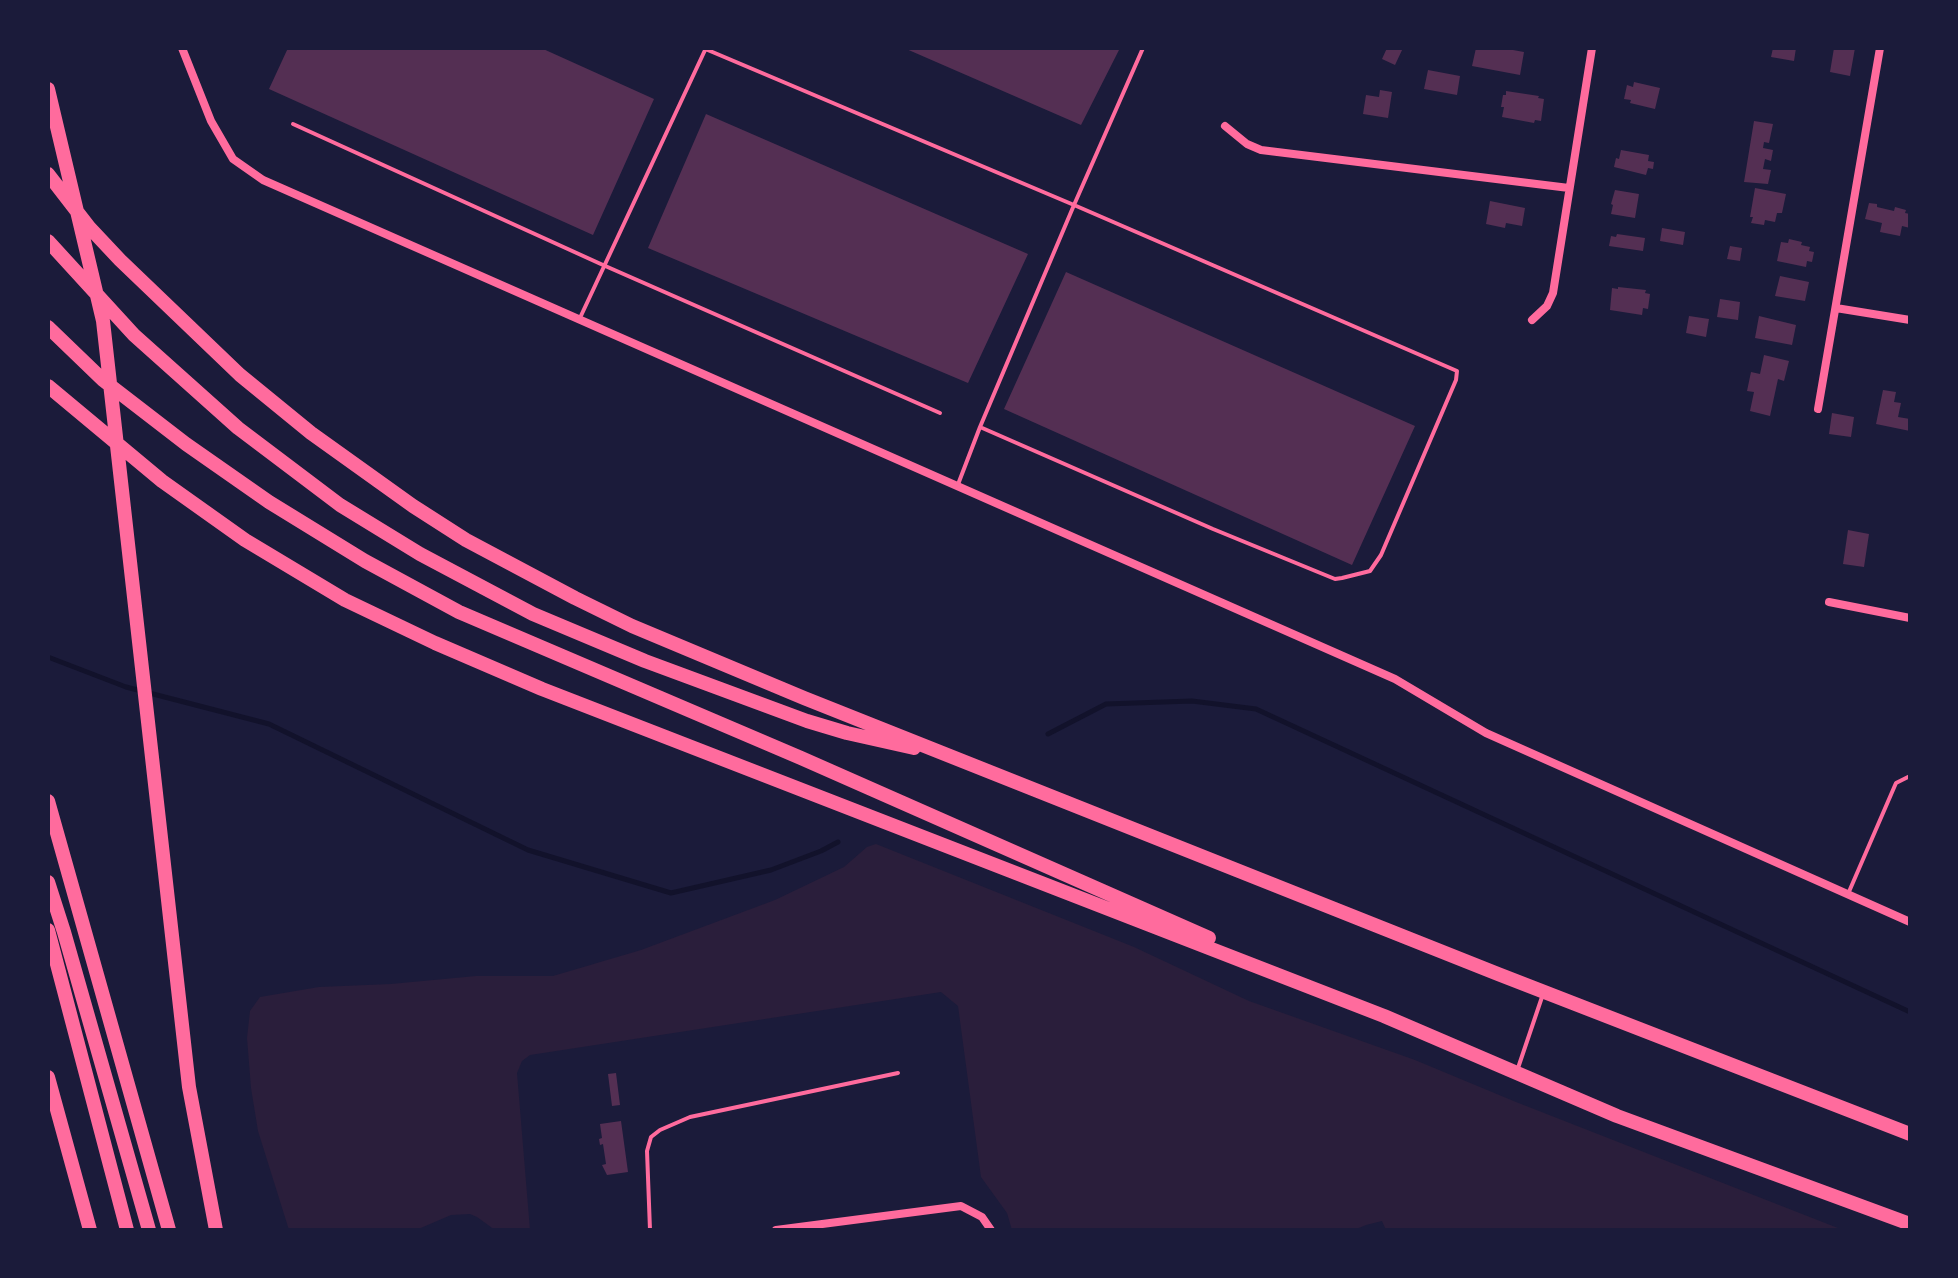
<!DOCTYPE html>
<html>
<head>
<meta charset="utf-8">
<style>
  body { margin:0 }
  #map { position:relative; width:1958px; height:1278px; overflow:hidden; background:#1b1b3a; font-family:Ubuntu,sans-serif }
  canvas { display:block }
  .frame { position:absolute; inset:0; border:50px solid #1b1b3a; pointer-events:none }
</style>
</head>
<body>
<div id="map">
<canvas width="1958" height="1278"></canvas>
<div class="frame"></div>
</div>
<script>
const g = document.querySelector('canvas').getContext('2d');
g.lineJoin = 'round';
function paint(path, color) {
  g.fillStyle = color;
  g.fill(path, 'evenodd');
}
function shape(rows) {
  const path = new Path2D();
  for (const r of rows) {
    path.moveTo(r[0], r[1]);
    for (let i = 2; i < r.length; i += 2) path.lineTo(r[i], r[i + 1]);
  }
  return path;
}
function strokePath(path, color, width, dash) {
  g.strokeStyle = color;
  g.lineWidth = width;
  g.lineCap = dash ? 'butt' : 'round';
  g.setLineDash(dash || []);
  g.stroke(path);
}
paint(shape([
  [876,844,1134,947,1249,1001,1415,1060,1516,1102,1843,1230,1386,1230,1382,1221,1366,1225,1354,1230,1012,1230,1007,1213,981,1177,958,1006,941,992,530,1055,522,1061,517,1073,530,1230,495,1230,477,1217,470,1214,451,1215,416,1230,289,1230,258,1131,251,1088,247,1038,250,1011,260,997,319,987,391,984,476,976,553,976,641,950,775,900,844,867,867,847]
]), '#2a1e3b');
strokePath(shape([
  [48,657,126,687,269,724,528,850,671,893,771,870,821,851,838,842],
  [1048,734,1106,704,1192,701,1256,709,1910,1012]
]), '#12122b', 5);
paint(shape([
  [288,48,541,48,654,99,593,235,269,89],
  [904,48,1120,48,1081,125],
  [1387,48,1403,48,1395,65,1382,59],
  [1476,48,1502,48,1524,52,1520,75,1472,66],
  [1773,48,1796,48,1794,61,1771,57],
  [1834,48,1855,48,1850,76,1830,72],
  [1428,70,1460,76,1457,95,1424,89],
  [1634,82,1660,88,1655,109,1630,103,1631,100,1624,99,1627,85,1633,87],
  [1380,90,1392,92,1388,118,1363,114,1366,95,1379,97],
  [1506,91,1539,96,1538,98,1544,99,1541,121,1535,120,1534,123,1502,117,1504,107,1501,107,1503,95,1506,95],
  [706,114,1028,254,968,383,648,248],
  [1754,121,1773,124,1769,143,1764,142,1763,148,1773,150,1771,161,1765,159,1763,169,1771,170,1768,184,1744,182],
  [1621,150,1649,155,1648,161,1654,162,1653,169,1648,168,1646,175,1614,167,1616,158,1619,159],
  [1755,188,1786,194,1782,213,1777,213,1775,222,1765,220,1764,225,1751,223,1753,217,1750,217],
  [1615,190,1639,194,1635,218,1611,214,1613,205,1611,204],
  [1490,201,1525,208,1522,226,1506,223,1505,228,1486,224],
  [1869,203,1877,204,1877,207,1894,211,1895,207,1906,210,1905,213,1910,214,1910,228,1902,226,1900,236,1880,232,1882,223,1865,219],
  [1662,228,1685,232,1683,245,1660,241],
  [1617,234,1645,238,1643,251,1609,246,1611,236,1616,237],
  [1789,239,1802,242,1801,245,1810,247,1809,251,1814,252,1812,262,1807,261,1806,267,1777,261,1781,242,1788,243],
  [1730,246,1742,248,1740,261,1727,259],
  [1066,272,1415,426,1352,565,1004,409],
  [1780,276,1809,282,1805,301,1775,296],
  [1618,287,1646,290,1645,293,1650,294,1648,309,1643,308,1642,315,1610,310,1612,288,1618,289],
  [1720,299,1740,302,1738,320,1717,317],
  [1689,316,1709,319,1706,337,1686,333],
  [1759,316,1796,325,1792,345,1755,338],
  [1764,355,1789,361,1784,381,1778,379,1770,416,1750,411,1754,392,1747,391,1751,372,1760,374],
  [1883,390,1896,392,1894,402,1901,403,1898,417,1910,419,1910,431,1876,424],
  [1832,413,1854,417,1851,437,1829,434],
  [1848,530,1869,534,1864,567,1843,564],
  [616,1073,620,1105,612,1106,608,1074],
  [621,1121,628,1172,607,1175,602,1165,606,1164,603,1144,600,1145,599,1139,602,1138,600,1124]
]), '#542f53');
strokePath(shape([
  [703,48,1074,205,1143,48],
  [293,124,603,265,940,413],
  [579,320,706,48],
  [957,487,980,427,1074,205,1457,371,1456,380,1381,555,1370,571,1342,578,1335,579,1213,529,980,427],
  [1848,894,1896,783,1910,776],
  [1518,1068,1542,997],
  [650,1230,647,1151,651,1137,660,1130,690,1117,898,1073]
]), '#ff6b9d', 4);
strokePath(shape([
  [182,48,211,121,233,159,263,180,1395,679,1486,733,1910,922],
  [1225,126,1247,144,1261,150,1569,188],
  [1836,308,1910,320],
  [1532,320,1547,306,1553,293,1592,48],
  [1818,409,1880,48],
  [1829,602,1910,618],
  [776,1230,961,1206,982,1217,991,1230]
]), '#ff6b9d', 8);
strokePath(shape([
  [48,89,103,321,189,1087,216,1230],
  [48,174,89,227,120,260,240,375,311,433,413,506,466,540,575,598,632,626,804,698,1498,974,1910,1134],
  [48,241,134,335,238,428,340,505,420,554,533,614,645,661,807,721,847,733,914,748],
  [48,327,103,380,186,444,269,502,365,561,459,612,801,758,1209,938],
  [48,386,162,481,245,540,345,600,435,643,542,689,1384,1016,1617,1116,1910,1224],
  [48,801,169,1230],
  [48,882,64,932,149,1230],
  [48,930,127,1230],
  [48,1077,90,1230]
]), '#ff6b9d', 14);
</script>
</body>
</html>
